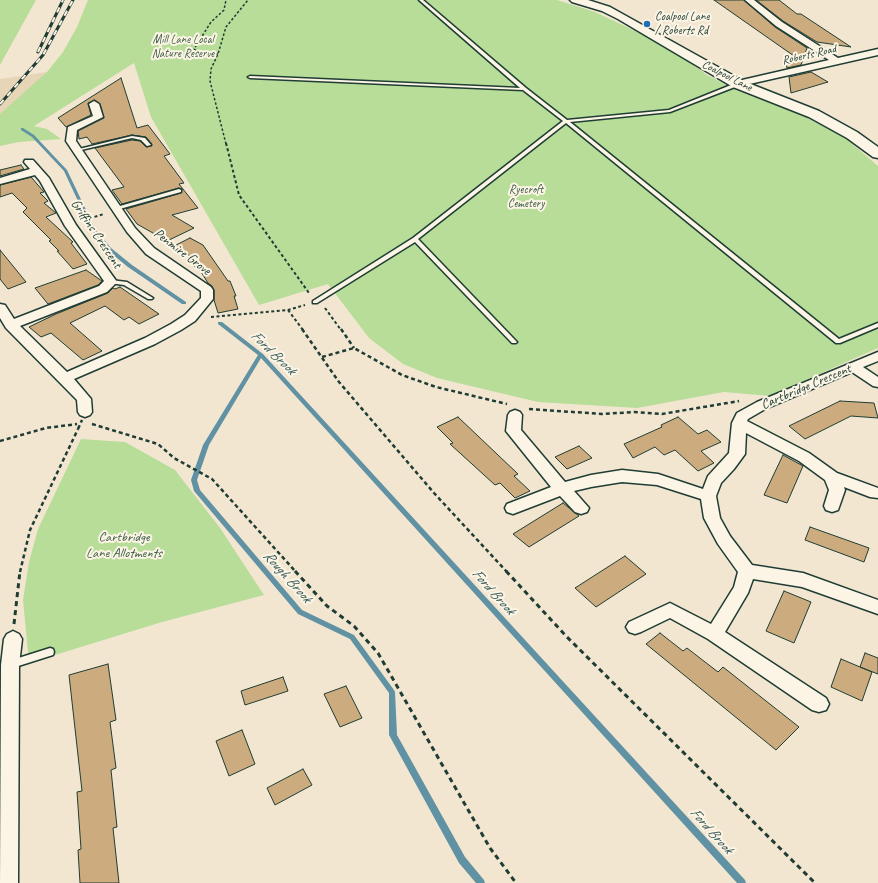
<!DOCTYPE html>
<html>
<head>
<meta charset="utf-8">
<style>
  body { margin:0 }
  canvas { display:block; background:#f2e6d1 }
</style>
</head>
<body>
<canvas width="878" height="883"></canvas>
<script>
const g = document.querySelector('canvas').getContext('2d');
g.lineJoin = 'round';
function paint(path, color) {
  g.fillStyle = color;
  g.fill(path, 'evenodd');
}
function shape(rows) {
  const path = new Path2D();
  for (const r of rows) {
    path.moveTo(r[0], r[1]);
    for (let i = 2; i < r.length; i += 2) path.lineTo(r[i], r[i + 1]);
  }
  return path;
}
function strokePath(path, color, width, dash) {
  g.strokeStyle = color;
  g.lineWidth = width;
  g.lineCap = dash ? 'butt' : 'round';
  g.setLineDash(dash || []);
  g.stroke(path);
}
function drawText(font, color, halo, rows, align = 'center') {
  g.font = font + ' Caveat,sans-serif';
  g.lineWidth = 4;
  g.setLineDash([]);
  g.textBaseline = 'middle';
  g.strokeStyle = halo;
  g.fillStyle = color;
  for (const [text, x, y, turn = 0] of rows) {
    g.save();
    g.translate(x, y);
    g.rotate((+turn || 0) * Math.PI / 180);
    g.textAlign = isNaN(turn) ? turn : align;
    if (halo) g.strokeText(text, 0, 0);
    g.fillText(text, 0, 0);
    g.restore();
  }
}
paint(shape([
  [47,72,27,92,0,144,0,79]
]), '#e7d5b8');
paint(shape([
  [0,0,36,0,0,65],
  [88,0,557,0,595,12,659,42,677,53,707,75,736,90,806,117,844,137,878,166,878,348,770,396,724,392,637,408,538,402,437,378,403,364,369,338,328,284,259,305,151,117,134,63,34,126,47,129,61,139,19,142,0,146,0,114,47,72,63,52,77,27],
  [81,439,125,442,175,470,220,528,264,595,162,622,29,663,23,600,29,562,38,529]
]), '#b7dd99');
paint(shape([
  [21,128,23,128,34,135,67,170,95,229,111,248,132,265,186,302,186,304,182,304,128,267,107,250,91,229,64,171,32,137,21,130,21,128],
  [218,322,222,322,263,354,745,880,746,883,737,883,261,358,209,445,197,480,200,490,302,610,354,635,394,690,395,692,397,735,465,857,484,880,485,883,476,883,459,863,389,735,389,693,350,639,298,614,194,491,191,480,203,445,258,355,218,324,218,322]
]), '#6192a3');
const building = shape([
  [714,0,744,0,775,27,807,48,801,65,787,68,785,58,794,56,714,0],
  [756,0,779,0,797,14,801,14,851,47,817,42,783,21,756,0],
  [811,72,828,82,791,93,789,77,811,72],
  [121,78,137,128,148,125,170,154,164,156,184,183,179,184,198,208,172,215,194,228,167,241,137,224,126,209,181,193,182,189,179,188,122,204,112,190,124,187,95,148,132,140,140,141,146,147,151,146,152,144,146,137,132,135,92,144,87,137,79,139,78,131,104,118,100,104,95,100,88,103,91,115,66,127,58,118,121,78],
  [21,165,24,169,0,176,0,170,21,165],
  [31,177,44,192,40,193,48,201,44,203,56,213,46,217,73,242,71,243,87,264,73,269,57,251,59,251,49,241,51,240,23,212,27,208,12,193,0,197,0,185,31,177],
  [190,238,203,245,228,281,230,281,236,296,234,296,238,309,218,313,214,300,214,290,212,286,208,283,198,267,195,267,189,255,172,247,190,238],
  [0,250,26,282,8,289,0,279,0,250],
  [86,270,102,281,98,285,48,304,35,288,86,270],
  [120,287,159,314,139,324,129,317,124,320,105,306,70,323,102,351,83,360,51,333,41,337,29,327,56,314,108,293,113,288,115,289,120,287],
  [840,401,874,403,878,418,851,416,805,439,789,426,840,401],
  [458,417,518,474,514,476,530,491,515,498,500,483,495,485,450,444,453,443,437,427,458,417],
  [678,417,698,434,707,430,721,442,701,451,714,463,698,471,675,450,664,455,655,447,633,458,624,444,662,427,661,425,678,417],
  [579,446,592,458,567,469,555,457,579,446],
  [783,455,803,466,787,503,764,495,783,455],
  [563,503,579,516,529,547,513,534,563,503],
  [810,527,869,548,864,562,805,540,810,527],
  [625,556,646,574,596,607,575,588,625,556],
  [784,591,811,602,794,643,766,631,784,591],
  [660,633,683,651,687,648,718,672,723,667,799,727,776,750,646,644,660,633],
  [865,653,878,658,878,674,860,667,865,653],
  [841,659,872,672,862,701,831,687,841,659],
  [108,664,116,720,110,722,116,768,111,770,117,827,113,828,119,883,80,883,78,850,81,849,77,792,82,791,69,675,108,664],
  [283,677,288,691,245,705,241,691,283,677],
  [346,686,362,718,340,727,324,694,346,686],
  [242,730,255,764,229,776,216,741,242,730],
  [303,769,312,785,275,805,267,788,303,769]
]);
paint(building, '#ccac7f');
strokePath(building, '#1f3d34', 1);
const lane = shape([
  [419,0,423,0,526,88,567,120,669,110,736,83,740,83,740,85,670,112,570,122,839,339,878,323,878,327,840,343,836,343,566,123,418,239,516,341,517,342,516,343,512,343,415,242,317,303,313,303,313,301,413,238,563,121,523,90,250,78,248,77,250,76,520,88,419,0],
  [132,136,145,138,151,145,147,146,141,140,132,138,77,151,75,150,132,136],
  [179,189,181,190,181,192,116,210,113,208,179,189],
  [111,280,127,282,153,298,152,299,148,299,124,285,109,283,109,281,111,280],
  [50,648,53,649,54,652,53,655,12,668,9,667,8,664,9,661,50,648]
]);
const street = shape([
  [745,0,754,0,782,22,838,58,878,49,878,55,745,85,742,84,740,82,742,80,829,60,776,26,745,0],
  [94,101,99,104,103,117,77,130,76,141,135,228,154,248,211,287,213,290,213,299,195,321,181,330,155,344,74,379,91,399,92,412,90,415,85,417,80,415,78,412,77,400,6,328,0,318,0,304,5,305,14,319,99,286,104,281,65,226,40,181,35,175,0,184,0,178,30,169,24,162,25,160,33,160,49,178,76,225,117,282,107,292,20,326,67,372,145,338,171,324,185,315,201,298,201,291,146,254,127,232,66,141,68,127,93,116,89,104,94,101],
  [878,352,878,361,863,367,878,377,878,387,873,386,852,372,767,408,748,419,747,421,809,453,837,473,878,488,878,498,870,497,844,487,845,490,838,510,832,512,826,510,824,506,829,490,825,480,799,461,746,433,745,454,734,469,721,483,716,496,720,518,730,536,752,565,803,573,878,600,878,614,802,587,753,579,748,593,725,632,826,698,829,704,826,710,819,712,812,710,708,639,670,618,641,632,635,634,629,632,626,627,629,622,670,603,711,624,734,587,738,572,718,544,704,518,701,499,657,485,622,482,591,487,574,491,589,508,587,512,581,514,575,512,560,496,513,514,507,512,505,508,507,504,551,487,506,431,508,415,510,412,515,410,520,412,522,415,521,430,565,482,591,475,622,470,658,474,703,489,708,476,729,453,732,423,737,413,757,402,878,352],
  [13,631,19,634,22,639,19,665,18,883,0,883,1,665,4,639,7,634,13,631]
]);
const secondary = shape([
  [570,0,588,0,610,7,743,81,819,111,857,132,878,147,878,158,873,157,847,138,809,117,733,87,618,19,602,11,572,2,570,0]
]);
strokePath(lane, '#1f3d34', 3);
strokePath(street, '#1f3d34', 3);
strokePath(secondary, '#1f3d34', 3);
strokePath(shape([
  [218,54,197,51,194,49,211,22,224,10,226,0],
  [226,144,210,81,211,69,218,54,226,27,248,0]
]), '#1f3d34', 1.5, [2.5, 2]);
strokePath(shape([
  [226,143,239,195,309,293],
  [84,220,104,214],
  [325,308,341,330],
  [288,310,303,330],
  [211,317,288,310,305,305]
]), '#1f3d34', 2, [3, 2.5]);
strokePath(shape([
  [302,329,339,382,434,493,507,572],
  [341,329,354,348],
  [322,357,354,348,402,375,436,387,507,404],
  [529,409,602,414,634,412,662,414,739,401],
  [92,424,158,444,174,458,212,479,296,572],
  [0,441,46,428,77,424],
  [20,572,30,530,78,429]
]), '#1f3d34', 2.5, [4, 3]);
strokePath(shape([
  [295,571,327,606,354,626,378,653,490,848,516,883],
  [506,571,567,637,815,883],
  [14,624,20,571]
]), '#1f3d34', 3, [5, 4]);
paint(lane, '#fcf5e5');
paint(street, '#fcf5e5');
paint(secondary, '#fcf5e5');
const rail = shape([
  [38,52,63,0],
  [0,104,43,55,73,0]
]);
strokePath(rail, '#1f3d34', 3);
strokePath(rail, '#fcf5e5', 2, [5.5]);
strokePath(shape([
  [78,429,82,420]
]), '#1f3d34', 2.5, [4, 3]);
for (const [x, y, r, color] of [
  [647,24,4,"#1f6fb2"]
]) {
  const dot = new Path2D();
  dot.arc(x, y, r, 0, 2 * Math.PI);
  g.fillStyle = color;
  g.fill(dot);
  strokePath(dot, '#fcf5e5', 1.5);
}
drawText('12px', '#1f3d34', '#fcf5e5', [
  ["Coalpool Lane",655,17],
  ["/ Roberts Rd",655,31]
], 'left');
drawText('12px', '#3d5d48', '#fcf5e5', [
  ["Mill Lane Local",183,40],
  ["Nature Reserve",183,54],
  ["Ryecroft",526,190],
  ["Cemetery",526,204]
]);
drawText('12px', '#1f3d34', '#fcf5e5', [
  ["Roberts Road",809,55,-13],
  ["Coalpool Lane",727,76,27]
]);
drawText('14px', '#1f3d34', '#fcf5e5', [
  ["Griffins Crescent",96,234,56],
  ["Penmire Grove",182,252,37],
  ["Cartbridge Crescent",806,387,-23]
]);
drawText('14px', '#3d5d48', '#fcf5e5', [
  ["Cartbridge",124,537],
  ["Lane Allotments",124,553]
]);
drawText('italic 15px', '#355959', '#fcf5e5', [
  ["Ford Brook",273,353,44],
  ["Rough Brook",287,577,48],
  ["Ford Brook",493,592,48],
  ["Ford Brook",711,831,48]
]);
</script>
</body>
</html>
